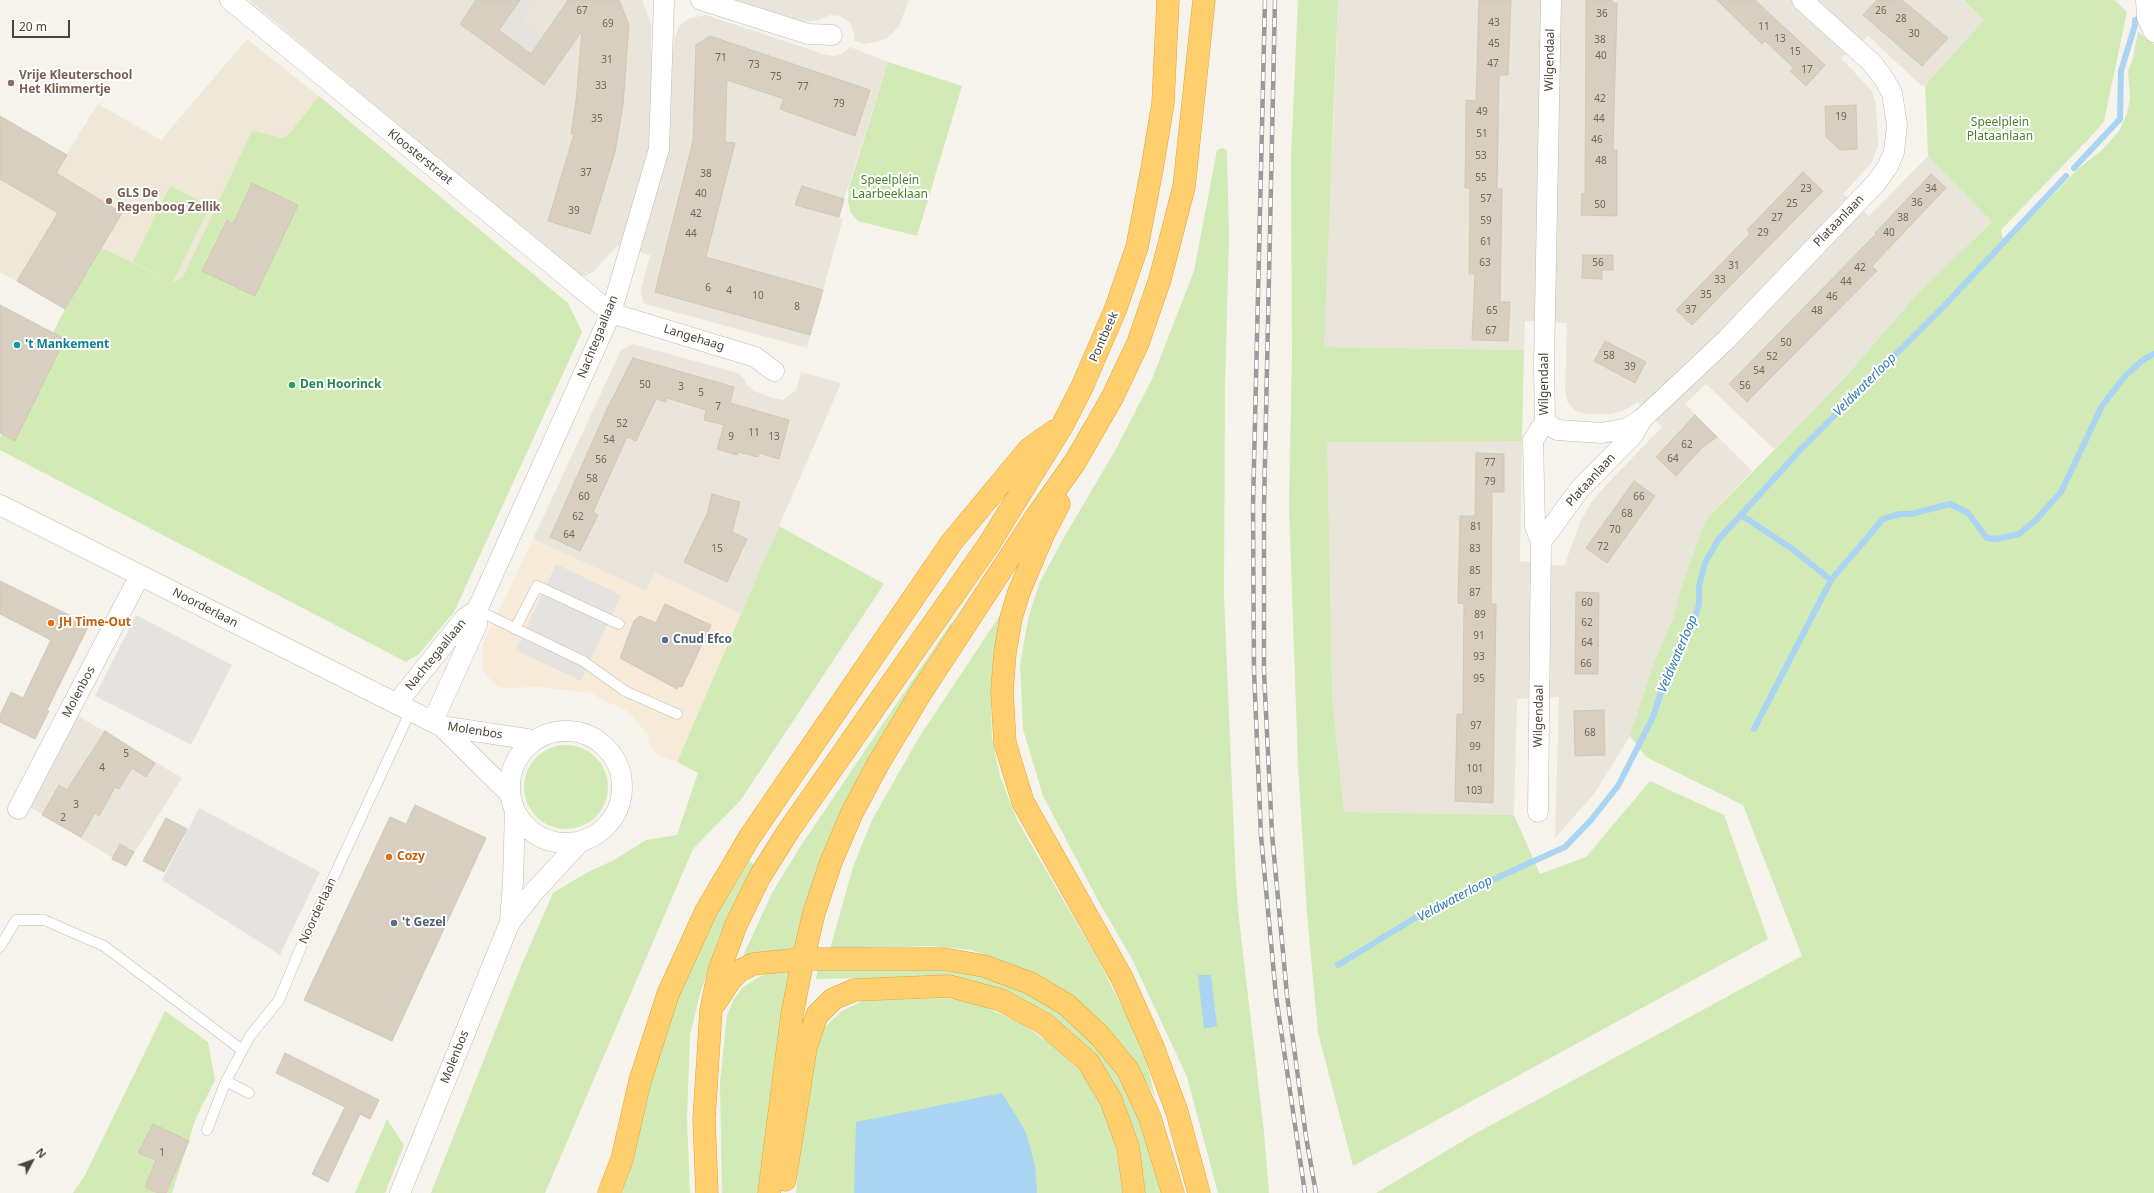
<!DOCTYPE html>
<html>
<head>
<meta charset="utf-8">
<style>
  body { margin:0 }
  #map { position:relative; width:2154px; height:1193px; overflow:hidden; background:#f6f3ec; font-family:"Noto Sans",sans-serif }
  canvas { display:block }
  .north { position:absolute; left:12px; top:1141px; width:40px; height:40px; -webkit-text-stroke:3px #fff; paint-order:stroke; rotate:49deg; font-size:11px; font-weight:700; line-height:16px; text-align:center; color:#4b4439 }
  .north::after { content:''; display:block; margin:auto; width:14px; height:18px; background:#4b4439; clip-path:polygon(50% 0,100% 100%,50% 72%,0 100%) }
  .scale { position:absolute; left:12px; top:20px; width:58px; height:18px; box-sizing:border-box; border:2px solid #4b4439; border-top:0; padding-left:5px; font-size:12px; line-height:14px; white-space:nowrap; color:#4b4439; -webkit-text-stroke:3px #fff; paint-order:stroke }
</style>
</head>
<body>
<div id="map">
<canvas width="2154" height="1193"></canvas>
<div class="north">N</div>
<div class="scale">20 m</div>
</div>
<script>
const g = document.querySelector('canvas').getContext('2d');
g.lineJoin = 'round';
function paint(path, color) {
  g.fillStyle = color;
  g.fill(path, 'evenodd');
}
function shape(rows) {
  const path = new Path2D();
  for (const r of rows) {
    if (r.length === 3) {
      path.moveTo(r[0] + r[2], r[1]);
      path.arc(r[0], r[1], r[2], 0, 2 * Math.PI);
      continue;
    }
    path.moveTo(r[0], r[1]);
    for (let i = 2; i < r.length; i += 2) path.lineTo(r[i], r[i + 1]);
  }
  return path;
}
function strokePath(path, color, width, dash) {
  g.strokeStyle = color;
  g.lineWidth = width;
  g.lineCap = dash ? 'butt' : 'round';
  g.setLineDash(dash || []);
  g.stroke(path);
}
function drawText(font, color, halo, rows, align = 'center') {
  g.font = font + ' "Noto Sans",sans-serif';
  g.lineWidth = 4;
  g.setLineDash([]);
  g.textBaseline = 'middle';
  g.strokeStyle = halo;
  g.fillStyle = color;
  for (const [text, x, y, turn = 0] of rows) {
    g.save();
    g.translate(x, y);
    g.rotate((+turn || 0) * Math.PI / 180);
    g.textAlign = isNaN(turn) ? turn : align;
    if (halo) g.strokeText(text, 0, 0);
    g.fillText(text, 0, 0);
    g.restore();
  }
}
paint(shape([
  [249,0,642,0,651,25,651,52,673,54,674,40,679,26,690,18,706,15,826,55,835,56,842,54,850,47,888,62,844,199,839,217,843,218,807,348,646,304,643,302,641,290,650,255,618,245,593,272,586,276,579,276],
  [734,0,909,0,899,26,894,32,886,39,865,44,854,41,854,33,850,23,840,16,830,15,819,20,803,22],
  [1338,0,1962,0,1984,20,1925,85,1922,86,1868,36,1841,58,1872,91,1876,103,1878,146,1872,162,1843,194,1869,216,1928,156,1992,222,1917,294,1848,374,1774,449,1706,384,1685,404,1752,471,1705,521,1681,589,1675,613,1652,668,1630,736,1594,794,1555,838,1559,697,1517,699,1514,815,1344,812,1332,696,1327,603,1327,441,1522,441,1520,561,1564,566,1581,520,1591,503,1604,487,1662,427,1638,402,1623,411,1609,414,1584,414,1574,410,1567,401,1565,391,1567,323,1525,321,1524,350,1324,347,1323,317,1334,119],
  [633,344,738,373,746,381,745,385,749,386,754,391,773,398,783,400,796,390,801,372,841,383,741,614,655,573,646,591,533,539,621,350],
  [75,714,182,778,126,866,28,806]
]), '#eae5da');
paint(shape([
  [533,539,646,591,655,573,741,614,677,762,658,755,650,746,648,735,627,710,602,700,592,693,540,687,505,688,497,686,487,676,483,670,483,644]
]), '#f7ead8');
paint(shape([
  [476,0,525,0,533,6,522,23,542,37,551,25,567,36,567,52,544,85,460,24]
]), '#e6e2dd');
paint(shape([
  [247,39,319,96,289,135,283,138,275,137,184,275,177,282,170,282,102,248,65,309,0,272,0,116,66,155,98,104,161,140]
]), '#efe8d6');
paint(shape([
  [1298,0,1338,0,1324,347,1524,350,1522,441,1327,442,1332,696,1344,812,1514,815,1540,874,1586,857,1650,781,1724,815,1768,939,1353,1166,1318,1033,1307,913,1298,765,1289,506,1292,356,1291,158],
  [1963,0,2114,0,2127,12,2104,121,2098,129,2001,230,2004,245,2078,169,2102,150,2119,131,2127,114,2130,98,2128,71,2133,58,2138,32,2154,44,2154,1193,1376,1193,1478,1132,1802,956,1743,805,1646,757,1630,736,1652,668,1675,613,1681,589,1705,521,1848,374,1917,294,1992,222,1928,156,1925,85,1984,20],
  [888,62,962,86,917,236,858,221,851,213,848,201,849,187],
  [319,96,568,303,582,332,454,612,419,654,406,662,0,450,0,438,65,309,102,248,172,282,133,262,170,186,210,206,173,282,177,281,184,275,252,131,283,138,289,134],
  [1223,148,1227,151,1229,237,1225,388,1224,594,1236,882,1239,919,1264,1132,1269,1193,1218,1193,1187,1077,1132,959,1099,902,1043,796,1023,729,1020,665,1029,615,1040,582,1063,539,1116,449,1152,379,1194,271,1217,150],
  [779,526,884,584,740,801,693,849,545,1193,431,1193,521,966,553,893,586,873,614,860,646,840,677,835,698,773,677,762],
  [1002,612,998,637,991,709,992,738,1000,776,1017,820,1098,960,1143,1047,1155,1097,1137,1066,1112,1034,1085,1006,1053,984,1012,964,972,950,932,946,830,949,853,867,872,820,918,739],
  [951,623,954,625,795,949,743,956,772,893,800,847],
  [566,787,42],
  [749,861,757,867,719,936,700,994,690,1035,687,1119,690,1193,622,1193,655,1063,681,988,711,924],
  [818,969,961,969,1015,985,1063,1013,1098,1045,1132,1094,1165,1193,1143,1193,1141,1167,1062,1026,920,977,816,979],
  [792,971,762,1193,722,1193,720,1083,727,1015,734,999,743,987,759,977,773,972],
  [947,998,981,1005,1022,1024,1058,1049,1083,1075,1103,1109,1117,1151,1122,1193,796,1193,812,1051,824,1028,842,1011,863,1001],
  [165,1011,208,1042,215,1080,196,1118,172,1193,73,1193,85,1175],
  [387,1119,404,1145,385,1193,355,1193]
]), '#d2eab5');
paint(shape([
  [556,564,621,595,581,681,516,650],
  [136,615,232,665,191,745,95,696],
  [199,808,320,872,280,955,162,880]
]), '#e5e3e0');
paint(shape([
  [1198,975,1211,975,1217,1026,1204,1029],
  [1002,1093,1026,1132,1035,1166,1037,1193,854,1193,856,1122]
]), '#a9d4f2');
strokePath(shape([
  [2074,168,2120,119,2121,71,2135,25,2135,20,2138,19],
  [1741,515,1791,548,1831,580,1883,519,1900,514,1911,514,1950,504,1968,513,1987,538,1996,539,2019,534,2036,520,2061,492,2102,406,2125,376,2144,359,2154,354],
  [1754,729,1831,580],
  [1338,965,1415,918,1459,895,1565,847,1591,820,1618,786,1653,717,1668,671,1692,627,1699,604,1699,586,1705,563,1718,540,1801,449,1945,305,2066,176]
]), '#a9d4f2', 6);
const building = shape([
  [476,0,520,0,499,30,531,54,568,0,619,0,629,25,623,105,615,152,590,234,548,221,574,134,571,134,576,101,582,31,544,85,460,24,476,0],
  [1479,0,1511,0,1508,75,1499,75,1497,189,1502,189,1500,302,1510,302,1508,341,1472,340,1475,274,1469,274,1470,188,1465,188,1466,100,1476,101,1479,0],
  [1586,0,1612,0,1612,3,1617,3,1613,150,1617,150,1617,216,1581,215,1582,193,1585,194,1586,0],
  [1717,0,1755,0,1825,65,1806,86,1790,71,1794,68,1765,41,1762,44,1717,0],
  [1877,0,1902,0,1948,38,1922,66,1863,15,1877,0],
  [710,36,870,90,855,136,780,109,784,99,727,80,725,142,735,143,706,257,823,290,810,335,655,292,693,141,696,45,710,36],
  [1856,105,1857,149,1840,150,1826,137,1825,106,1856,105],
  [0,116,67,155,56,173,122,213,65,309,17,281,58,213,0,179,0,116],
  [1803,172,1823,191,1692,325,1676,310,1750,234,1747,230,1803,172],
  [1931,174,1946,188,1872,266,1877,271,1747,402,1729,384,1876,234,1875,233,1931,174],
  [252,183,298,205,255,296,202,271,227,220,233,224,252,183],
  [802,186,844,199,839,217,795,205,802,186],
  [1583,255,1613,255,1613,270,1602,270,1602,279,1582,278,1583,255],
  [0,305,65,339,15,441,0,433,0,305],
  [1605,341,1646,362,1635,383,1594,361,1605,341],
  [633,358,734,387,730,403,789,420,779,459,759,453,758,457,738,452,737,455,717,449,724,425,704,420,706,410,667,398,666,402,656,399,636,441,627,437,593,512,598,515,580,551,550,537,607,409,633,358],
  [1695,415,1717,437,1703,447,1676,476,1656,457,1695,415],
  [1476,453,1504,454,1504,492,1492,492,1491,604,1496,604,1493,803,1455,801,1457,714,1463,714,1464,604,1458,603,1460,516,1475,516,1476,453],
  [1634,481,1655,496,1607,563,1586,548,1634,481],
  [712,494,740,502,732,532,747,539,727,582,684,562,707,514,712,494],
  [0,581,89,625,47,710,49,711,35,739,0,722,0,715,11,692,23,698,51,640,0,614,0,581],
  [1576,592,1599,593,1598,674,1575,674,1576,592],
  [665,604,711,625,682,687,679,686,677,689,620,658,634,621,640,616,656,623,665,604],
  [1604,710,1605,755,1575,756,1574,711,1604,710],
  [105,731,155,763,146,777,132,768,119,789,115,787,99,816,95,813,81,837,42,815,59,785,67,790,105,731],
  [415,805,486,838,392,1041,304,1000,390,817,406,824,415,805],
  [166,818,187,829,164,872,143,861,166,818],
  [120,844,134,852,126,866,112,859,120,844],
  [285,1053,379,1100,370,1119,360,1114,328,1182,312,1174,345,1107,276,1073,285,1053],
  [153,1124,189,1141,166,1193,158,1193,145,1187,156,1160,138,1153,153,1124]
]);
paint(building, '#d8cfc1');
strokePath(building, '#d3c7b4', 1);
const lane = shape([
  [477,610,583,661,625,691,677,714],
  [515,629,537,586,619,624],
  [0,947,16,920,44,920,104,946,242,1050],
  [249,1093,226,1081,250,1036,279,1000,301,947,411,710],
  [207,1130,226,1081]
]);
const street = shape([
  [230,0,611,313,755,357,774,371],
  [701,0,808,34,832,35],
  [2146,0,2147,17,2154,32],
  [1545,422,1557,430,1602,433,1628,428,1642,419],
  [0,505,441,726,509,793],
  [1541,542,1579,490,1633,435,1642,419,1727,339,1876,183,1888,166,1894,152,1897,125,1892,93,1884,79,1872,63,1802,0],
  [477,610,611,313,659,149,664,0],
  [397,703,465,618,477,610,477,624,433,721],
  [441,726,533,740],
  [566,787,56],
  [18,809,140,575],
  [1538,812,1541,542,1535,526,1533,440,1545,422,1544,364,1551,0],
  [510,922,533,893,580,842],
  [400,1193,510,922,513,881,515,811]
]);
const highway = shape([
  [1059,504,1043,535,1019,592,1011,618,1005,653,1002,691,1005,743,1023,802,1122,978,1153,1047,1177,1112,1199,1193],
  [716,1002,731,979,739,971,753,964,803,959,944,959,984,966,1030,983,1067,1005,1100,1036,1128,1070,1150,1118,1173,1193],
  [785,1180,806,1047,817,1015,833,999,854,990,949,986,1001,1000,1045,1024,1088,1062,1111,1100,1128,1147,1134,1193],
  [609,1193,622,1159,640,1081,668,994,706,911,749,838,951,543,1029,449,1054,431],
  [707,1193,704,1119,711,1010,719,971,736,925,760,876,789,830,989,544,1062,426,1082,387,1116,308,1137,247,1152,169,1163,103,1168,0],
  [769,1193,792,1015,803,959,814,913,831,862,852,813,878,764,922,691,1034,520,1075,462,1112,398,1138,343,1160,279,1184,187,1204,0]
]);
strokePath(lane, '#c2bbae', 11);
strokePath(street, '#c2bbae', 21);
strokePath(highway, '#e0a43c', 23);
strokePath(lane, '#fff', 10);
strokePath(street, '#fff', 20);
strokePath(highway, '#ffcf6e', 22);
const rail = shape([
  [1265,0,1253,506,1254,671,1261,836,1276,996,1305,1193],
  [1275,0,1264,506,1264,672,1272,834,1287,995,1306,1137,1316,1193]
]);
strokePath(rail, '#9a9a9a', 4.5);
strokePath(rail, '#fff', 3, [9]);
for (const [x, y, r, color] of [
  [11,83,4,"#8d6e63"],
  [109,201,4,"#8d6e63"],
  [17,345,4,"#0f9aa8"],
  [292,385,4,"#2e9e5b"],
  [51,623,4,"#e8710a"],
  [665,640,4,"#5c6f8a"],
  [389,857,4,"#e8710a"],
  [394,923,4,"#5c6f8a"]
]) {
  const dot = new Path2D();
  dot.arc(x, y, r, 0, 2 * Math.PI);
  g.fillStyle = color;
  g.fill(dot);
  strokePath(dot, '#fff', 1.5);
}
drawText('10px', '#6e675b', null, [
  ["67",582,11],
  ["26",1881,11],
  ["36",1602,14],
  ["28",1901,19],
  ["43",1494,23],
  ["69",608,24],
  ["11",1764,27],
  ["30",1914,34],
  ["13",1780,39],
  ["38",1600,40],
  ["45",1494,44],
  ["15",1795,52],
  ["40",1601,56],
  ["71",721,58],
  ["31",607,60],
  ["47",1493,64],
  ["73",754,65],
  ["17",1807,70],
  ["75",776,77],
  ["33",601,86],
  ["77",803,87],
  ["42",1600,99],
  ["79",839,104],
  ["49",1482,112],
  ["19",1841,117],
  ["35",597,119],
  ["44",1599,119],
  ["51",1482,134],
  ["46",1597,140],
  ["53",1481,156],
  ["48",1601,161],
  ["37",586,173],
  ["38",706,174],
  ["55",1481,178],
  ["23",1806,189],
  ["34",1931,189],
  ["40",701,194],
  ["57",1486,199],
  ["36",1917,203],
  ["25",1792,204],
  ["50",1600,205],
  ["39",574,211],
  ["42",696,214],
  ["27",1777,218],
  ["38",1903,218],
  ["59",1486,221],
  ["29",1763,233],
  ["40",1889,233],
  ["44",691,234],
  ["61",1486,242],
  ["63",1485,263],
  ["56",1598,263],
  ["31",1734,266],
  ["42",1860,268],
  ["33",1720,280],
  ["44",1846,282],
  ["6",708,288],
  ["4",729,291],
  ["35",1706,295],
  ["10",758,296],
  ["46",1832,297],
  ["8",797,307],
  ["37",1691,310],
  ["65",1492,311],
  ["48",1817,311],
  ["67",1491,331],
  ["50",1786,343],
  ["58",1609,356],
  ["52",1772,357],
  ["39",1630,367],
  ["54",1759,371],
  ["50",645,385],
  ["56",1745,386],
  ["3",681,387],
  ["5",701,393],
  ["7",718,407],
  ["52",622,424],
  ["11",754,433],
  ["9",731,437],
  ["13",774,437],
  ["54",609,440],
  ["62",1687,445],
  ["64",1673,459],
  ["56",601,460],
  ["77",1490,463],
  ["58",592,479],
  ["79",1490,482],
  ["60",584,497],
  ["66",1639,497],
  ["68",1627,514],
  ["62",578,517],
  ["81",1476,527],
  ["70",1615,530],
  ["64",569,535],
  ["72",1603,547],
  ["15",717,549],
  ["83",1475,549],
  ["85",1475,571],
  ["87",1475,593],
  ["60",1587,603],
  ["89",1480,615],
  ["62",1587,623],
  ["91",1479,636],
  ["64",1587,643],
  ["93",1479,657],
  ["66",1586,664],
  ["95",1479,679],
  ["97",1476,726],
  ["68",1590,733],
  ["99",1475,747],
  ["5",126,754],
  ["4",102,768],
  ["101",1475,769],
  ["103",1474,791],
  ["3",76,805],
  ["2",63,818],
  ["1",162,1153]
]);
drawText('12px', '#4b4439', '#fff', [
  ["Wilgendaal",1550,60,-89],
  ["Kloosterstraat",420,157,39],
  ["Plataanlaan",1839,221,-46],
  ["Nachtegaallaan",598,337,-68],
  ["Pontbeek",1104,337,-66],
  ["Langehaag",694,338,17],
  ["Wilgendaal",1545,384,-90],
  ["Plataanlaan",1591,480,-48],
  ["Noorderlaan",205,608,27],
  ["Nachtegaallaan",436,655,-51],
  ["Molenbos",79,692,-62],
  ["Wilgendaal",1539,716,-89],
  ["Molenbos",475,731,9],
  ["Noorderlaan",318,911,-65],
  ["Molenbos",455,1057,-68]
]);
drawText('bold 12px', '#785e54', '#fff', [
  ["Vrije Kleuterschool",19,76],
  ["Het Klimmertje",19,90],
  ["GLS De",117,194],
  ["Regenboog Zellik",117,208]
], 'left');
drawText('12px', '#4a7f2a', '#fff', [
  ["Speelplein",2000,123],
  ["Plataanlaan",2000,137],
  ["Speelplein",890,181],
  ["Laarbeeklaan",890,195]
]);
drawText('bold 12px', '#0d838f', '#fff', [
  ["'t Mankement",25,345]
], 'left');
drawText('bold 12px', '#27864d', '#fff', [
  ["Den Hoorinck",300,385]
], 'left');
drawText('bold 12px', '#c56008', '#fff', [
  ["JH Time-Out",59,623],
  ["Cozy",397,857]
], 'left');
drawText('bold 12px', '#4e5e75', '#fff', [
  ["Cnud Efco",673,640],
  ["'t Gezel",402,923]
], 'left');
drawText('italic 13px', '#2e7ab2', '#fff', [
  ["Veldwaterloop",1865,385,-45],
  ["Veldwaterloop",1678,654,-67],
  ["Veldwaterloop",1455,899,-28]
]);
</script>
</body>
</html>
